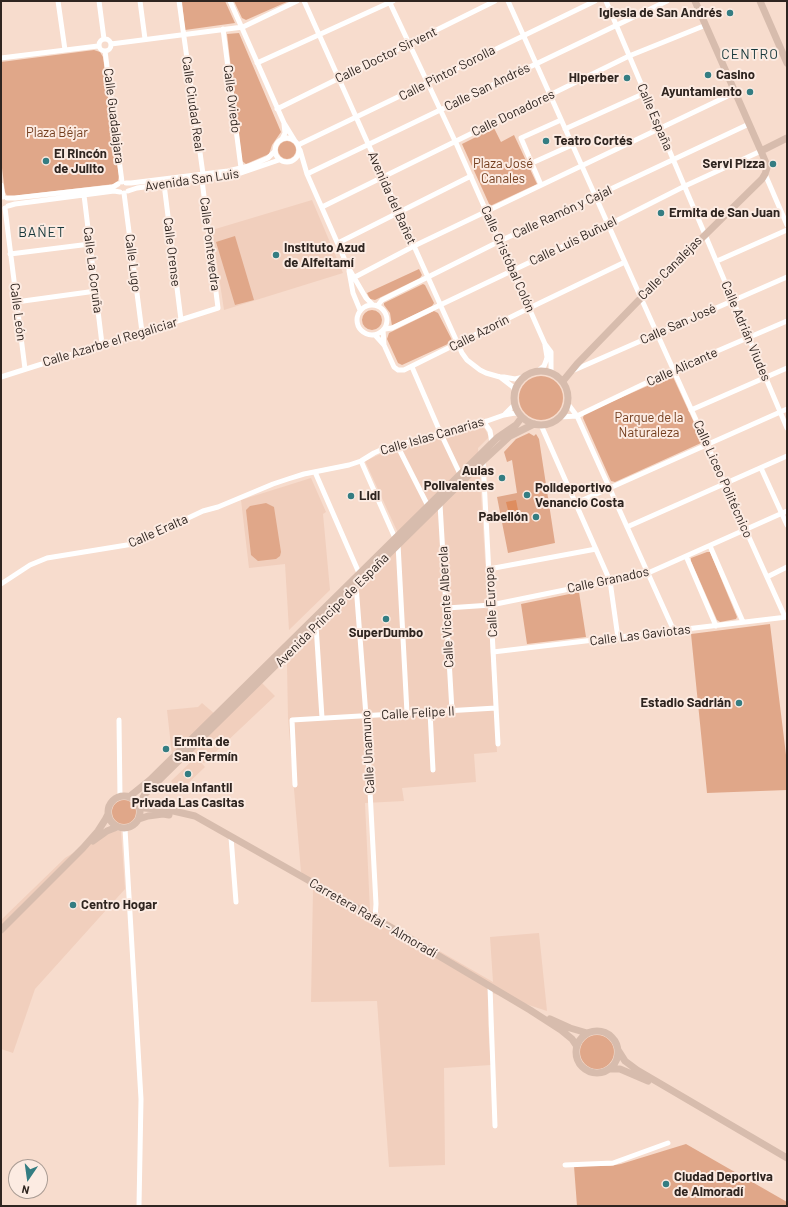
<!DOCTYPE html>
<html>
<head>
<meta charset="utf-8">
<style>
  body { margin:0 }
  #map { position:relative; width:788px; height:1207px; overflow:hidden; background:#f7dccd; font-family:Barlow,sans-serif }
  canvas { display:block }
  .frame { position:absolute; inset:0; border:2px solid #2f2520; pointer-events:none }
  .north { position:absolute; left:8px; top:1159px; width:40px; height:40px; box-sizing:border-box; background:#fcebe2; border:1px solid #aa9c94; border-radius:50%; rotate:193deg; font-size:11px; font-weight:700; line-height:16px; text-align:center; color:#2f2520 }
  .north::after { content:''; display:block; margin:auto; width:14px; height:18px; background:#347d82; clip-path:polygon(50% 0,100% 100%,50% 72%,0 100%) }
</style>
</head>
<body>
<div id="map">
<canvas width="788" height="1207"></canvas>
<div class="frame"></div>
<div class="north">N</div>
</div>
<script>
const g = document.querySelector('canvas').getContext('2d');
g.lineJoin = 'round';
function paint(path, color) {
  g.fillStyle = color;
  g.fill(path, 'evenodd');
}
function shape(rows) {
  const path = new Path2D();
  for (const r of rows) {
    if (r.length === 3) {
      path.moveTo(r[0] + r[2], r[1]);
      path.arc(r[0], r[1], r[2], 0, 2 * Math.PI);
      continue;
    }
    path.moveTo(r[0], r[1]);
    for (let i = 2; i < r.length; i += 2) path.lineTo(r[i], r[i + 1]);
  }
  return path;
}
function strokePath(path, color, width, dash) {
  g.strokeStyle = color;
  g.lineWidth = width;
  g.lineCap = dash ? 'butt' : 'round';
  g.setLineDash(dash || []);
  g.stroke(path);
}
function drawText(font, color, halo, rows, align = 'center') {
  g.font = font + ' Barlow,sans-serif';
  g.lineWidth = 4;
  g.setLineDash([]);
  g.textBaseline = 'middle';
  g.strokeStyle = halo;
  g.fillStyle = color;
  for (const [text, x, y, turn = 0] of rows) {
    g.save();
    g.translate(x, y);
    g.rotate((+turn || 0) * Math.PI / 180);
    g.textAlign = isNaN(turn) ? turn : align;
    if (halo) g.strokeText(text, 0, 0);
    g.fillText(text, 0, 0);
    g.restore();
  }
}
paint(shape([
  [312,200,343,273,224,310,212,230],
  [480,426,485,429,489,437,478,448,497,752,474,754,476,782,402,788,404,801,365,803,370,911,493,982,490,937,539,933,547,1011,489,992,488,1024,491,1065,444,1068,445,1165,389,1167,377,1001,311,1002,313,889,301,872,288,718,287,664,353,593,403,544,365,461,394,448,448,437],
  [311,478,326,512,323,514,330,590,289,630,285,564,249,568,241,500],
  [262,683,275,696,204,763,192,751,172,755,167,710,198,707,202,703,223,721],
  [196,757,205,767,180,791,171,781],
  [115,831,121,831,125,889,35,989,13,1053,1,1049,1,920,65,858,91,842]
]), '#f1cfbd');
paint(shape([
  [182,1,225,1,235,23,185,30],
  [234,1,289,1,246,20,242,18],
  [239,33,281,132,272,145,269,154,246,164,242,161,227,34],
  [94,50,100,52,103,57,119,176,118,181,114,184,13,196,7,196,5,192,1,160,1,62],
  [494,128,501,142,514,135,537,184,490,206,462,144],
  [287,150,9],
  [235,236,254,300,235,305,216,242],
  [419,269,422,275,420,278,375,300,370,299,367,293],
  [423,284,425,285,434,303,432,306,392,326,390,313,384,305,384,303],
  [372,320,10],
  [434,311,438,313,452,340,450,343,402,365,398,363,387,339,389,333],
  [670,376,673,377,702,440,701,443,615,482,611,481,583,418,584,414],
  [541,398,22],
  [529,433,534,436,536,434,539,439,555,543,508,553,497,497,517,493,512,460,507,462,504,452,516,439],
  [266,503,274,507,281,552,280,556,276,559,258,561,251,555,246,510,250,506],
  [707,552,710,552,737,617,736,619,720,622,717,620,691,561,691,558],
  [579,592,586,637,527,644,521,604],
  [770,624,787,763,787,790,707,793,691,634],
  [124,812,12],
  [597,1052,17],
  [686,1144,787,1202,787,1206,577,1206,574,1166,610,1166,621,1164]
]), '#e0a789');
paint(shape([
  [516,500,520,520,511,522,506,502]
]), '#de8d5f');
strokePath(shape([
  [58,1,65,50],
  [99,1,104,39],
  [140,1,145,39],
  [179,1,203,174],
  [230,1,284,123,295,141],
  [304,1,462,353,467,360,480,370,486,373,500,377,504,377,515,379,524,377],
  [389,1,456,143,545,344,551,352,551,373],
  [508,1,641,298,785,617],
  [606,1,787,428],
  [223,29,241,168],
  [105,45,6],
  [111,44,243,27,297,1],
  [105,51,122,182],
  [1,58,98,46],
  [257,63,393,1],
  [277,109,495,1],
  [565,129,645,93],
  [287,150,12],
  [282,139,285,133,284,124],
  [298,145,427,83,490,52,595,1],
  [300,150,307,174,348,267,366,298,372,304],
  [532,163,572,145],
  [307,174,667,1],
  [765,174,787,225],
  [126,183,131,183,228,171,249,166,268,158,275,151],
  [164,184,181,320],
  [1,185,3,197],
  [541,185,521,138,561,120],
  [128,191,137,188,241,173,279,160],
  [124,193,142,332],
  [84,195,102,344],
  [7,198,15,198,113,187,118,184],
  [8,206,15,204,114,191,120,192],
  [322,207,629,56,706,25],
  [5,208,25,369],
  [338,243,471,176],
  [10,254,90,244],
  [717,261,787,230],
  [349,271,353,293,360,310],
  [355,277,414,246,736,92],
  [16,302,96,291],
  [372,320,15],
  [378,305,382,300,500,241,749,124],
  [385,329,392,328,608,225,685,186,761,151],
  [383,330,384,345],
  [375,335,384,345,394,367,398,370,404,370,519,313,625,262],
  [412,367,441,434,460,474],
  [538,371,544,366,546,361,547,357,545,345],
  [572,371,787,277],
  [1,377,218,308,202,180],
  [500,377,513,387,515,391],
  [568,404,577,416,674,631],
  [691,410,787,368],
  [505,414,515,404],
  [560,417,577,416,673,370,787,321],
  [484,422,490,431,492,443],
  [541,425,610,581,618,638],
  [397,445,428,506],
  [361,461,395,538],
  [483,461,498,744],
  [761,468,787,525],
  [315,472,359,573],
  [576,503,787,409],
  [440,504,452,711],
  [627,527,787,456],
  [398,544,407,713],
  [710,546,743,622],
  [686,556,716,626],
  [489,569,596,549],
  [767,577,787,567],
  [1,584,30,565,47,558,133,544,203,511,218,507,273,484,288,479,304,474,349,465,361,461,374,453,385,448,441,434,487,421,504,415,515,413,520,414],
  [356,585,366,716,376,904,375,918],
  [447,608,491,605,648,573,787,511],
  [316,625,322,718],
  [493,652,787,617],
  [430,712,433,770],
  [119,720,120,797],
  [295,785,292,720,496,708],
  [125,829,141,1099,139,1206],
  [231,837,236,902],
  [490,987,495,1126],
  [565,1165,613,1163,668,1143]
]), '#fff', 5);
strokePath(shape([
  [760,1,787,63],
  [761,151,787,138],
  [541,398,27],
  [563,381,577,364,641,298,762,179,765,174,767,168,766,163,761,151,695,1],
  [124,812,16],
  [129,797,150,780,497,438,516,425,522,417],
  [139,805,145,794,483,461,510,436,534,424],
  [139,807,144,808,169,810,195,816,375,918,530,1010,561,1030,572,1039,576,1045],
  [139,819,148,816,163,814,169,815],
  [93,841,107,831,117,827],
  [1,930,83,848,98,831,105,820,108,814],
  [550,1019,570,1028,587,1033],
  [597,1052,21],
  [618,1050,625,1061,637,1070,787,1158],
  [610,1069,620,1069,648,1081]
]), '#d7bcad', 7);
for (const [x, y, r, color] of [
  [730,13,4,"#347d82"],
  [708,75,4,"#347d82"],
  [627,78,4,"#347d82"],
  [750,92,4,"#347d82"],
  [546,141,4,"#347d82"],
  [46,161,4,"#347d82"],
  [773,164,4,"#347d82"],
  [661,213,4,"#347d82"],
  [276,255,4,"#347d82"],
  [502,478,4,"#347d82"],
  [527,495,4,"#347d82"],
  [351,496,4,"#347d82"],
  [536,517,4,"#347d82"],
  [386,619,4,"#347d82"],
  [739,703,4,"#347d82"],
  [166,749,4,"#347d82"],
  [188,774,4,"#347d82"],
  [73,905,4,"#347d82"],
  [666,1184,4,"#347d82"]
]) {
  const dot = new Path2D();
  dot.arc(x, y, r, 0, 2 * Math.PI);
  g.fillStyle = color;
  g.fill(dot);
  strokePath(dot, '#fcebe2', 1.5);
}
drawText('bold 13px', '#2f2520', '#fcebe2', [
  ["Iglesia de San Andrés",722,13,"right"],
  ["Casino",716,75],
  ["Hiperber",619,78,"right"],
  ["Ayuntamiento",742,92,"right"],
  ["Teatro Cortés",554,141],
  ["El Rincón",54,154],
  ["de Julito",54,169],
  ["Servi Pizza",765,164,"right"],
  ["Ermita de San Juan",669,213],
  ["Instituto Azud",284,248],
  ["de Alfeitamí",284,263],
  ["Aulas",494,471,"right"],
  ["Polivalentes",494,486,"right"],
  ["Polideportivo",535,488],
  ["Venancio Costa",535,503],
  ["Lidl",359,496],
  ["Pabellón",528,517,"right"],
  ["SuperDumbo",386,633,"center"],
  ["Estadio Sadrián",731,703,"right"],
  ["Ermita de",174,742],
  ["San Fermín",174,757],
  ["Escuela Infantil",188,788,"center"],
  ["Privada Las Casitas",188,803,"center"],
  ["Centro Hogar",81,905],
  ["Ciudad Deportiva",674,1177],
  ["de Almoradí",674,1192]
], 'left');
drawText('13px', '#2f2520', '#fcebe2', [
  ["Calle Doctor Sirvent",386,55,-26],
  ["Calle Pintor Sorolla",447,73,-27],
  ["Calle San Andrés",487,87,-26],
  ["Calle Oviedo",232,99,83],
  ["Calle Ciudad Real",193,104,82],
  ["Calle Donadores",513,113,-26],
  ["Calle Guadalajara",114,116,83],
  ["Calle España",655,117,67],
  ["Avenida San Luis",192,180,-8],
  ["Avenida del Bañet",392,198,66],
  ["Calle Ramón y Cajal",562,212,-25],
  ["Calle Luis Buñuel",573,241,-26],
  ["Calle Pontevedra",210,244,83],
  ["Calle Orense",172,252,83],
  ["Calle Cristóbal Colón",508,259,66],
  ["Calle Lugo",133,263,83],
  ["Calle Canalejas",670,268,-45],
  ["Calle La Coruña",93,270,83],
  ["Calle León",18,312,83],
  ["Calle San José",678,324,-24],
  ["Calle Adrián Viudes",746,331,67],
  ["Calle Azorín",479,333,-27],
  ["Calle Azarbe el Regaliciar",110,342,-17],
  ["Calle Alicante",682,367,-24],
  ["Calle Islas Canarias",432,436,-16],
  ["Calle Liceo Politécnico",723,479,66],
  ["Calle Eralta",158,531,-24],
  ["Calle Granados",608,580,-12],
  ["Calle Europa",491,602,-93],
  ["Calle Vicente Alberola",446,607,-93],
  ["Avenida Príncipe de España",332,610,-45],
  ["Calle Las Gaviotas",640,635,-7],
  ["Calle Felipe II",418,713,-3],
  ["Calle Unamuno",368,752,-93],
  ["Carretera Rafal - Almoradí",373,918,30]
]);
drawText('13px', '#733d1d', '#fcebe2', [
  ["Plaza Béjar",57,133],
  ["Plaza José",503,164],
  ["Canales",503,179],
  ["Parque de la",649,418],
  ["Naturaleza",649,433]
]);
g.letterSpacing = '1px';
drawText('14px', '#16383b', '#fcebe2', [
  ["CENTRO",750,54],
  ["BAÑET",42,232]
]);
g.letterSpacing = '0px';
</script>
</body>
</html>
